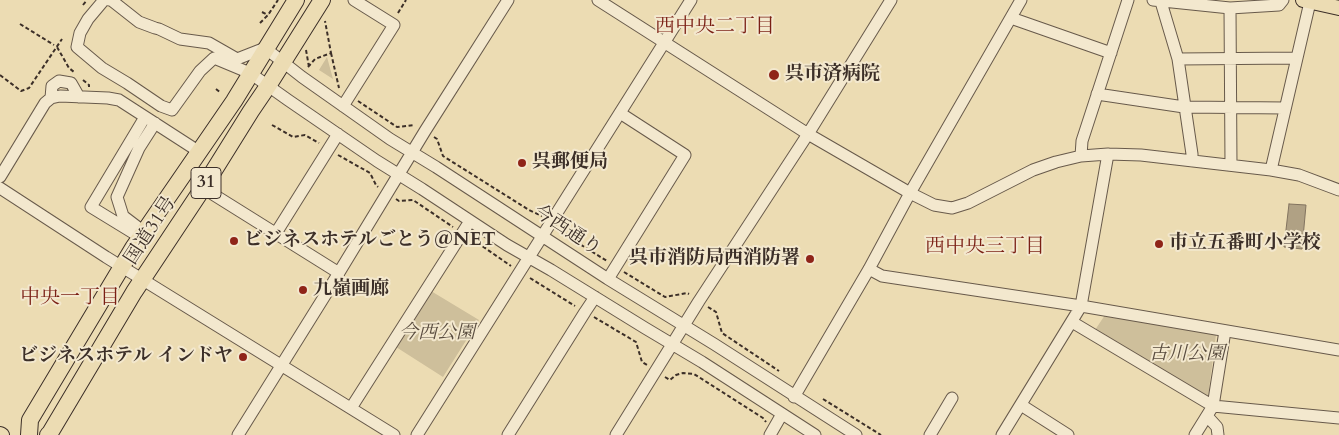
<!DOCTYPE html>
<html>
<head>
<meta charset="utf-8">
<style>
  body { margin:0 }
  canvas { display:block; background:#ecdcb3 }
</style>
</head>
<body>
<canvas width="1339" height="435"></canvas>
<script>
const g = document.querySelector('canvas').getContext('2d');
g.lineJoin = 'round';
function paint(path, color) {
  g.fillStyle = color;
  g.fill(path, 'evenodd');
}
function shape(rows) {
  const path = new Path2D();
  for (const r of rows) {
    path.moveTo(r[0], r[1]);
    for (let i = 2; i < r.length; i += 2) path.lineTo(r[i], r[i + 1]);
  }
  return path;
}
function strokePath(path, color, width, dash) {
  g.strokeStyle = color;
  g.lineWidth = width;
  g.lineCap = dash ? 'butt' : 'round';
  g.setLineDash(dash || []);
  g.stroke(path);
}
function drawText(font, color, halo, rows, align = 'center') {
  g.font = font + ' Cardo,"Noto Serif JP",serif';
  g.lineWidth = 4;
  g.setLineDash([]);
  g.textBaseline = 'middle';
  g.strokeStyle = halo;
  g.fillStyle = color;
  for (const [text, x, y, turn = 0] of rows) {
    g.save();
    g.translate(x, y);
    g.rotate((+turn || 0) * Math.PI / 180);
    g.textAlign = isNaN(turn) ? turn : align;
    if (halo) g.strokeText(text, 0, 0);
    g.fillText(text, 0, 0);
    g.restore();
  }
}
paint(shape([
  [327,57,333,79,319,70],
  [431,291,479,320,443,377,396,347],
  [1105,315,1216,335,1208,397,1095,330]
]), '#cebf9b');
const water = shape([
  [1289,204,1306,205,1302,249,1284,247,1289,204]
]);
paint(water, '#b0a184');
strokePath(water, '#82735f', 1);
const minor = shape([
  [104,0,88,19,80,33,77,47,102,68,127,83,161,106,172,110,200,71,214,58,250,73,288,100,377,161,422,189,507,245,551,270,645,328,702,362,815,435],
  [109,0,111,0,139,22,155,28,159,29,180,39,209,43,237,59,265,48,302,77,390,139,436,167,608,279,714,344,856,435],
  [598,0,808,134,910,193,934,205,952,208,968,203,1033,170,1056,162,1081,156,1108,154,1141,155,1271,170,1299,175,1339,190],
  [1153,0,1230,8,1279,5,1283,0],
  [1161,2,1178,59,1192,154,1192,161],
  [1230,8,1231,165],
  [1011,18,1111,53],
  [1178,59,1297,58],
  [1097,94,1184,107,1285,108],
  [51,98,52,86,59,81,71,83,79,97],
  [343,106,394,25,354,0],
  [1081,156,1082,141,1128,0],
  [1271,170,1310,2],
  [0,177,45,103,51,98,60,96,108,98,119,100,198,151],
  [0,188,106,257,394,435],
  [203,188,339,273],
  [144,232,123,216,117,197,139,148,155,123],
  [276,233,338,134],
  [140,237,91,207,145,117],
  [869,269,882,276,1081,306,1339,350],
  [608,279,685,155,620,113],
  [1072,322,1213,406,1339,418],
  [794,397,869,269,910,193,1021,0],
  [1021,405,1068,435],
  [351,408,470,221],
  [1207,416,1217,427,1218,435],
  [238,435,329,289,425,131,508,0],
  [417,435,691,0],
  [508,435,585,312,595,297],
  [616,435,699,301,808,134,891,0],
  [770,435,782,414],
  [930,435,952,398],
  [1002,435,1081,306,1108,154],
  [1195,435,1213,406,1225,331]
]);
const major = shape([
  [1303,0,1339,8],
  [0,434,2,435]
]);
const highway = shape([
  [29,435,30,420,133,248,234,101,296,0],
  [48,435,50,433,134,292,203,188,251,111,268,86,322,0]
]);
strokePath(minor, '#685a4b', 13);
strokePath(major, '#3c2f28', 16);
strokePath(highway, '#3c2f28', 18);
strokePath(shape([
  [83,5,87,0],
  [262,12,268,15],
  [398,13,406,0],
  [260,23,268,15,278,0],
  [20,24,54,45],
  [57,47,69,68,74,72],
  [306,50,309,67],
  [331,53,339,88],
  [308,67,315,59,331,53,325,21],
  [0,75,21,91,29,88,62,39],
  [83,80,89,85,89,87],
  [216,89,221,93],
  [358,101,397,127,415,125],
  [272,125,293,137,305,135,319,143],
  [434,137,437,139,443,156,529,210,542,216],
  [338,155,370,173,376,185,378,187],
  [396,199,399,201,413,200,453,227],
  [560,229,570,238,607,261],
  [472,239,511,266],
  [624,272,665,297,687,293,689,294],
  [530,278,575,306],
  [708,307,716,312,722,333,779,371],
  [594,317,636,342,642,362,647,365],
  [665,377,670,380,676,375,683,373,694,374,763,418,766,422],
  [823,399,881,435]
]), '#3c2f28', 2, [4, 2.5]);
strokePath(minor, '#f3e8ce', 11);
strokePath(major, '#ecdcb3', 14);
strokePath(highway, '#ecdcb3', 16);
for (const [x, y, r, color] of [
  [774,75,6,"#8f2418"],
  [522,163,5,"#8f2418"],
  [234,241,5,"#8f2418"],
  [1159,244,5,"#8f2418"],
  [810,259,5,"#8f2418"],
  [303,290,5,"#8f2418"],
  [243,357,5,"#8f2418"]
]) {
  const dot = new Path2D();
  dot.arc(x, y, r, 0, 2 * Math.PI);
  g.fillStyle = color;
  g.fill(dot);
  strokePath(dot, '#f3e8ce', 2);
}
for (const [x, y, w] of [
  [206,183,30]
]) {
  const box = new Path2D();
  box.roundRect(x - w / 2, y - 15.5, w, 31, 4);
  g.fillStyle = '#f3e8ce';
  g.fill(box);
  strokePath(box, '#3c2f28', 1);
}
drawText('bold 18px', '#3c2f28', null, [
  ["31",206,183]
]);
drawText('bold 19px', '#3c2f28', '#f3e8ce', [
  ["呉市済病院",785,75],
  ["呉郵便局",532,163],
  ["ビジネスホテルごとう＠NET",244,241],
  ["市立五番町小学校",1169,244],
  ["呉市消防局西消防署",800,259,"right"],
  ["九嶺画廊",313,290],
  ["ビジネスホテル インドヤ",233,357,"right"]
], 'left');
drawText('19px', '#3c2f28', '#f3e8ce', [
  ["国道31号",151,231,-57],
  ["今西通り",567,231,33]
]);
drawText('italic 19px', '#594c3f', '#f3e8ce', [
  ["今西公園",437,334],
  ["古川公園",1187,355]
]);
drawText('20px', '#7a1f14', '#f3e8ce', [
  ["西中央二丁目",715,27],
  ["西中央三丁目",985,247],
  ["中央一丁目",70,298]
]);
</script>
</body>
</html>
